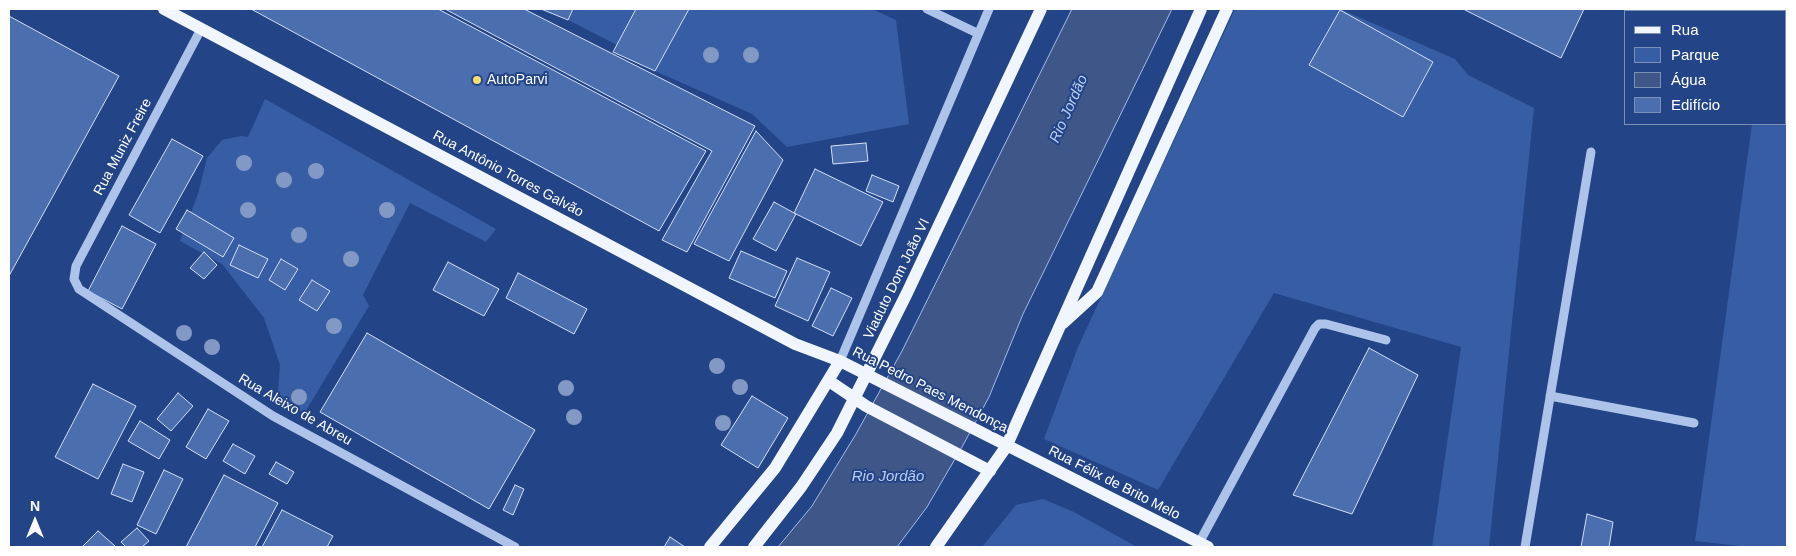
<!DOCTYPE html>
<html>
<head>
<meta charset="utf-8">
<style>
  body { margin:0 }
  #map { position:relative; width:1796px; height:556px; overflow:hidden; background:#234487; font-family:Helvetica,sans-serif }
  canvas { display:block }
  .frame { position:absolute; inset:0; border:10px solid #fff; pointer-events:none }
  .legend { position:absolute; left:1624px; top:10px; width:162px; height:115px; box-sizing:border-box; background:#234487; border:1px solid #7b8fb7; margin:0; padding:6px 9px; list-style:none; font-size:15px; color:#fff }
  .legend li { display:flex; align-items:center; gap:10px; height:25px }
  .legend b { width:25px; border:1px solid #7b8fb7 }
  .north { position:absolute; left:10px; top:496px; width:50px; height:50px; -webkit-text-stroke:4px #234487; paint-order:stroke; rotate:0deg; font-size:14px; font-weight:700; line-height:20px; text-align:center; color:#fff }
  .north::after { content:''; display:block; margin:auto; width:18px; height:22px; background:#fff; clip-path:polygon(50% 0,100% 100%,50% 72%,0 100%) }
</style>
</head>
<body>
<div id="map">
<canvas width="1796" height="556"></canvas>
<div class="frame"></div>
<ul class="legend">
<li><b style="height:6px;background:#f1f5fe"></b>Rua</li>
<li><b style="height:14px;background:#375da4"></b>Parque</li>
<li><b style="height:14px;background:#3f5788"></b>Água</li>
<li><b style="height:14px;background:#4b6eaf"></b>Edifício</li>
</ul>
<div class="north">N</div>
</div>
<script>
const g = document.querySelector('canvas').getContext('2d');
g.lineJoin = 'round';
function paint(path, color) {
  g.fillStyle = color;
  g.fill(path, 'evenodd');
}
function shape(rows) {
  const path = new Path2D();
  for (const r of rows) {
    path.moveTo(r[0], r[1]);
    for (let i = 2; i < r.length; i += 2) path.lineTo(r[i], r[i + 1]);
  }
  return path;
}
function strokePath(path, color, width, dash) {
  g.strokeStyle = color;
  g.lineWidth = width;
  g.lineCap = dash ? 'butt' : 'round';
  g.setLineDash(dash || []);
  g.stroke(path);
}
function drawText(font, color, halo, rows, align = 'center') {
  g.font = font + ' Helvetica,sans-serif';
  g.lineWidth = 4;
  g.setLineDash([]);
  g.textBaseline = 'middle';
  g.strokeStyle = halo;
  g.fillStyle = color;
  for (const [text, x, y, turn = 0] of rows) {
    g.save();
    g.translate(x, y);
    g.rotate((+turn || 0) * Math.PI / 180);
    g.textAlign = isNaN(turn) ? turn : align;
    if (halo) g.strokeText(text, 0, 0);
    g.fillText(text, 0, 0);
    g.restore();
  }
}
paint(shape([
  [574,9,636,9,617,45,568,20],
  [689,9,872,9,896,20,909,124,787,147,752,114,655,71],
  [1235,9,1340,9,1455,59,1468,75,1534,108,1489,547,1432,547,1461,347,1274,293,1158,490,1044,439,1078,347],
  [1785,53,1787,55,1787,547,1749,547,1695,541,1752,124,1785,124],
  [265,99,496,229,486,242,410,203,363,295,369,306,304,414,278,393,280,365,264,318,222,264,180,241,198,194,207,158,222,140,241,136,248,137],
  [1043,499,1074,512,1137,547,982,547,1016,505]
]), '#375da4');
const water = shape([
  [1072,9,1172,9,1023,314,989,397,962,447,927,507,897,547,778,547,812,506,856,434,902,351,1072,9]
]);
paint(water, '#3f5788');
strokePath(water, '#a2bcea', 1);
const building = shape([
  [251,9,438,9,706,151,659,231,251,9],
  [445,9,524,9,755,126,687,252,662,240,712,151,445,9],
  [541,9,573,9,568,20,541,9],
  [636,9,689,9,655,71,613,52,636,9],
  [1463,9,1584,9,1561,58,1463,9],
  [1340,10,1433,62,1403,117,1309,65,1340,10],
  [9,16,119,76,9,276,9,16],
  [756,131,783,160,729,261,694,244,756,131],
  [172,139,203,156,160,233,129,215,172,139],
  [866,143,868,161,833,164,831,146,866,143],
  [815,169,883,202,861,246,794,213,815,169],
  [872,175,899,186,893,202,866,191,872,175],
  [774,202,796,214,776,251,753,239,774,202],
  [187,210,234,238,223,257,176,229,187,210],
  [122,226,156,244,122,309,88,291,122,226],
  [239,245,268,259,258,278,230,265,239,245],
  [741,251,787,271,775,298,729,278,741,251],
  [204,252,217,265,204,279,190,268,204,252],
  [797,258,830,272,808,321,775,306,797,258],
  [281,259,298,269,285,290,269,280,281,259],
  [448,262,499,289,484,316,433,290,448,262],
  [518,273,587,309,574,334,506,298,518,273],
  [312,280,330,291,317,311,299,300,312,280],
  [831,288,852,298,833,336,812,326,831,288],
  [367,333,535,430,489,509,320,412,367,333],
  [1369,348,1418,375,1352,514,1293,495,1369,348],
  [93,384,136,406,98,479,55,457,93,384],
  [178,393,193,406,171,431,157,419,178,393],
  [752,396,788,418,758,468,721,445,752,396],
  [208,409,229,421,206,459,186,447,208,409],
  [140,421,170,440,159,459,128,441,140,421],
  [233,444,255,456,245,474,223,461,233,444],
  [276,462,294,472,287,484,269,474,276,462],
  [123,464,144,472,132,502,111,494,123,464],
  [164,470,183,479,156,534,137,525,164,470],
  [224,475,278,503,255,547,186,547,224,475],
  [515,485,524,489,513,515,503,510,515,485],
  [282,510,333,536,327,547,262,547,282,510],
  [1587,514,1613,522,1609,547,1581,547,1587,514],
  [137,528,149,541,142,547,126,547,121,542,137,528],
  [98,531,115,546,114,547,82,547,98,531],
  [670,537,685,547,664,547,670,537]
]);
paint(building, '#4b6eaf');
strokePath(building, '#d2dff7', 1);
strokePath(shape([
  [927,9,977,33],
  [201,29,76,266,74,279,79,289,273,416,515,547],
  [840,361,989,9],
  [1550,396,1694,423],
  [1199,543,1315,328,1319,324,1326,324,1386,340],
  [1525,547,1591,152]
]), '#aec3e9', 9);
strokePath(shape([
  [164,9,795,344,840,361,1208,547],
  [1063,323,1097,292,1227,9],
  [829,381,866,406,990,471],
  [710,547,775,468,840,361],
  [936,547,1006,447,1201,9]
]), '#f1f5fe', 12);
strokePath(shape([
  [754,547,801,487,837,433,907,293,1041,9]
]), '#f1f5fe', 12);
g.fillStyle = '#8399c5';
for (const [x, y] of [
  [711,55],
  [751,55],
  [244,163],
  [316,171],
  [284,180],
  [248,210],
  [387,210],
  [299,235],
  [351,259],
  [334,326],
  [184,333],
  [212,347],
  [717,366],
  [740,387],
  [566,388],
  [299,397],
  [574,417],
  [723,423]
]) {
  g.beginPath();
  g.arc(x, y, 8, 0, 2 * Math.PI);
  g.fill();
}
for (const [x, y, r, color] of [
  [477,80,5,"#f4dc71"]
]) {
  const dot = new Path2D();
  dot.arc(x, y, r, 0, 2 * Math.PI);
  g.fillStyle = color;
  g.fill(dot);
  strokePath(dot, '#234487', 2);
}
drawText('14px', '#fff', '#234487', [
  ["AutoParvi",487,80]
], 'left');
drawText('14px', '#fff', '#234487', [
  ["Rua Muniz Freire",123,147,-62],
  ["Rua Antônio Torres Galvão",508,174,28],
  ["Viaduto Dom João VI",897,279,-64],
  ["Rua Pedro Paes Mendonça",930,390,27],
  ["Rua Aleixo de Abreu",295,410,30],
  ["Rua Félix de Brito Melo",1114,483,27]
]);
drawText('italic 15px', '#bacdf1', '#234487', [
  ["Rio Jordão",1069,109,-66],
  ["Rio Jordão",888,477]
]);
</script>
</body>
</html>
